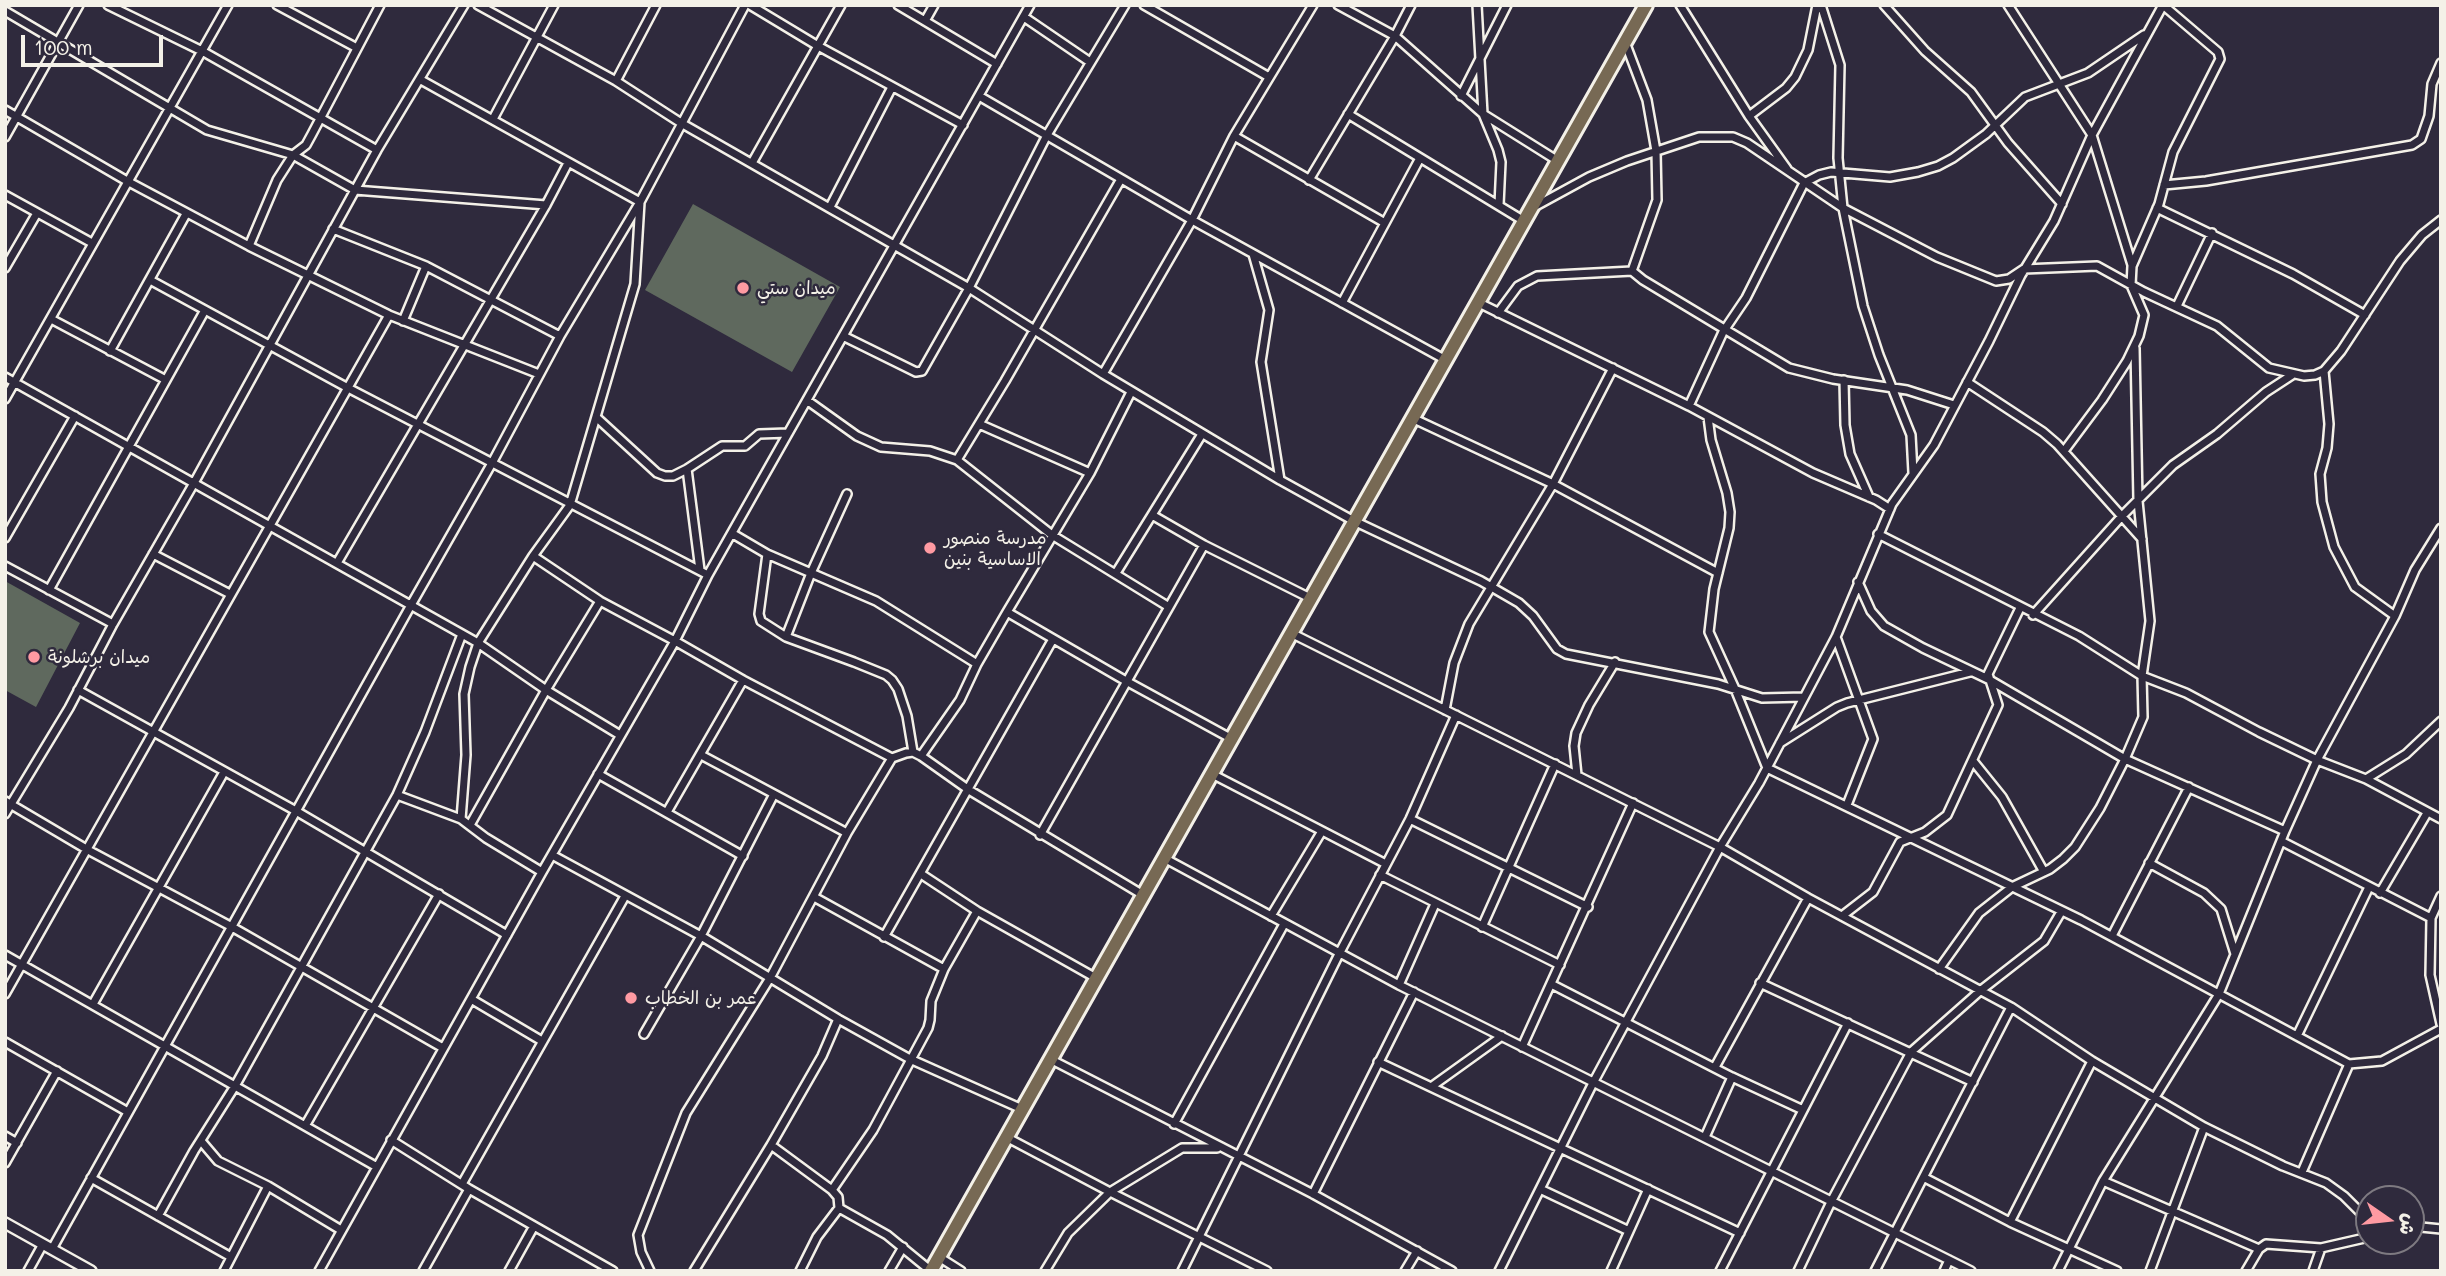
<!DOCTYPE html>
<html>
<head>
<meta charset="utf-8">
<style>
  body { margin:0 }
  #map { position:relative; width:2446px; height:1276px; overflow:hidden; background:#2f2a3d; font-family:Mali,"Playpen Sans Arabic",sans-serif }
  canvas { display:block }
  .frame { position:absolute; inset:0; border:7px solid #f4f1e8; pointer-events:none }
  .north { position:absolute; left:2355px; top:1185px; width:70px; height:70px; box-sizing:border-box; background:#2f2a3d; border:2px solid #7e7a81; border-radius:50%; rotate:104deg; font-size:19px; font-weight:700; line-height:28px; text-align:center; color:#f4f1e8 }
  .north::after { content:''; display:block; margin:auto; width:24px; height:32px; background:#ff9aa2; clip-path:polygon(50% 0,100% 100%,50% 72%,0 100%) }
  .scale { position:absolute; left:21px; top:35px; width:142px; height:32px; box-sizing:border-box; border:4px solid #f4f1e8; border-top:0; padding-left:9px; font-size:21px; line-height:24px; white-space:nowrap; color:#f4f1e8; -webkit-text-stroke:5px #2f2a3d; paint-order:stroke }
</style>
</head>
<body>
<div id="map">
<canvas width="2446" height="1276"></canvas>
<div class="frame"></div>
<div class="north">ش</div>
<div class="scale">100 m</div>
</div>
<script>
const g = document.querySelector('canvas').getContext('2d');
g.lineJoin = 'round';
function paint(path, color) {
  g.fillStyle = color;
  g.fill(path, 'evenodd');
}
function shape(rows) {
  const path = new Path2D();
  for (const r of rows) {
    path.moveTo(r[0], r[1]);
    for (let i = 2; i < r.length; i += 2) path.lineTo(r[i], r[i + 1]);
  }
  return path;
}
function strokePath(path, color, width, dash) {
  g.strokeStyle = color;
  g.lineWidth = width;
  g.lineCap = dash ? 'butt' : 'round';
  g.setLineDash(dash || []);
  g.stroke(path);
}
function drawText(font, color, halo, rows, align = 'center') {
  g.font = font + ' Mali,"Playpen Sans Arabic",sans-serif';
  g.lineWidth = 5;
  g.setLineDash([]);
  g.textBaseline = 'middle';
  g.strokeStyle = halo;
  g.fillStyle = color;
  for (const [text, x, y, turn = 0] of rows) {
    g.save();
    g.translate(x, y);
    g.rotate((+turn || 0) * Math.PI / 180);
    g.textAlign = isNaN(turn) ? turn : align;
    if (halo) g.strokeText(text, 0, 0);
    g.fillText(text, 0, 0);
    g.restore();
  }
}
paint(shape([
  [693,204,840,287,792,372,645,290],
  [5,581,80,623,36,707,5,690]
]), '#5f695e');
const minor = shape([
  [108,5,202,51,377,150],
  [277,5,357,48],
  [478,5,616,81,681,123,969,288,1103,374,1280,480,1354,521,1481,581,1519,603,1533,616,1557,649,1566,654,1718,684,1762,698,1804,697],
  [750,5,818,46,963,125],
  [898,5,997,64],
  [1144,5,1269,77],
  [1338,5,1395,36,1483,114,1558,161],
  [1477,5,1483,114,1498,150,1501,162,1499,205],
  [1680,5,1749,116,1787,169],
  [1821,5,1840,65,1838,158,1843,208,1863,306,1879,355,1911,435,1913,473],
  [1884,5,1925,51,1971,92,2008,143,2062,204],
  [2008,5,2092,135,2132,265],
  [5,11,207,130,293,155,355,190,546,205],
  [1024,17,1090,62],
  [925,21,934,5],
  [1625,42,1647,100,1656,151,1657,200,1632,271],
  [421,80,640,202,635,284,570,505,533,556,478,643,470,667,464,694,466,755,461,819],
  [616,81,656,5],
  [979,96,1192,220,1444,359],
  [1461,96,1507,5],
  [5,110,127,181,249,246,389,315,539,374],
  [1348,114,1524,221],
  [1749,116,1786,88,1795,77,1808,50,1817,5],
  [493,119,554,5],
  [1234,136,1385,223],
  [5,137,79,5],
  [752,163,841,5],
  [1309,180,1395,36,1411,5],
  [2164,185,2206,181,2412,145,2421,139,2429,116,2432,84,2441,63],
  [5,195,92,243],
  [830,207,892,87],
  [1534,207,1589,177,1627,161,1699,137,1733,137,1747,143,1843,208,1937,257,1996,281,2009,279,2024,269,2097,266,2144,292,2217,326,2269,368,2304,376,2315,375,2324,371,2341,351,2400,261,2422,235,2441,220],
  [2157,208,2293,274,2365,315],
  [333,229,426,266,560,336],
  [249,246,277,180,293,155,306,145,312,134,380,5],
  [1253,254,1269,310,1261,362,1280,480],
  [5,268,37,213],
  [150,280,348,388,708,575],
  [1477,302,1689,406,1813,473,1876,500,1890,509],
  [1342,303,1420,158],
  [2177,306,2212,233],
  [1498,313,1518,286,1537,276,1632,271,1643,280,1789,368,1833,379,1907,390,1954,405],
  [51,319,166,380],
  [403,321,426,266],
  [843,336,916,372,922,371,969,288,1047,135,1125,5],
  [2135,348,2138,501,2150,621,2142,676,2186,693,2259,732,2317,760,2366,779,2441,819],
  [110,351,186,214],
  [2324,371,2329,424,2327,448,2320,474,2322,502,2334,547,2355,587,2395,616],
  [1103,374,1192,220,1234,136,1313,5],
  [5,377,478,643,546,690,620,735],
  [1844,380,1845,425,1850,454,1869,497],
  [1967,382,2043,432,2057,444,2142,539],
  [5,399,228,5],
  [808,401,857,436,881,447,930,451,957,460,1052,535,1169,607],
  [1689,406,1723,332,1746,298,1804,183,1819,175,1831,172,1890,177,1918,172,1938,166,1953,158,1986,134,2025,97,2088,73,2144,35],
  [596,417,657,473,665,476,673,476,687,469,722,446,745,446,759,434,788,433],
  [1708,417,1711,440,1727,493,1730,512,1729,528,1714,589,1709,632,1735,689,1767,768,2081,920,2349,1064,2382,1061,2441,1029],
  [1412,418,1553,484,1718,573],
  [979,424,1090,473],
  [957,460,1005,381,1121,179],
  [687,469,700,570],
  [1152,515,1204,545,1310,598],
  [733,534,767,554,876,601,977,664],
  [1878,534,2079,636,2142,676,2143,717,2125,759,2100,808,2075,847,2063,859,2050,869,2012,887,1979,913,1939,969],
  [5,538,75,416],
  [153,554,230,594],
  [767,554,759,614,761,621,786,637,854,662,886,675,892,680,898,689,907,716,913,752],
  [533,556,600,601,675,641,743,680,892,758,906,753,913,752,921,756,969,790,1143,895],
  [337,563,546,205,568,163],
  [5,566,113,624],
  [1116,573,1202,434],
  [1858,582,1871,611,1884,626,1923,648,1988,679,2125,759,2285,831],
  [49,590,205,310],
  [1007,612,1126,681,1232,739],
  [2033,615,2122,516,2173,465,2217,434,2266,392,2292,375],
  [1291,633,1720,847,1808,898,2011,1007,2092,1061,2204,1127,2283,1166,2326,1183,2344,1196,2369,1221],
  [786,637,811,573,847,494],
  [1836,637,1873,739,1847,805],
  [78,690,296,811,507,935],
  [1445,710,1454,663,1469,624,1553,484,1613,368],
  [1780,743,1837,707,1847,703,1970,672],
  [701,755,847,833],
  [921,756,960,700,977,664,1007,612,1090,473,1131,392],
  [1973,761,2002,797,2044,872],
  [598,774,743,856],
  [1212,774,1386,864],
  [1577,775,1574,746,1576,733,1589,705,1615,662],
  [2366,779,2406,754,2441,721],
  [397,795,461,819,486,838,542,872],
  [5,801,88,850,232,927,443,1048],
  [667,812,743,680],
  [5,814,69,708,113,624,194,483,377,150,464,5],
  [1410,819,1588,907],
  [470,825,546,690,600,601],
  [1040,835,1204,545],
  [2281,841,2431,918],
  [552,855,701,936,838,1019,910,1059,1022,1109],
  [1164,858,1399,985,1971,1271],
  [2149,863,2204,893,2221,909,2235,954],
  [921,874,977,911,1096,978],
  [1380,875,1560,965],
  [2380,893,2427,813],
  [2441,896,2431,918,2430,975,2441,1024],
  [814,897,944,969],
  [1271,916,1322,831],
  [1842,916,1873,892,1900,842,1925,832,1947,815,1998,705,1988,674,2020,608],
  [1482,927,1555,764],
  [2112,936,2189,787],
  [884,937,1053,639],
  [5,955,377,1167],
  [1760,983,1973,1082],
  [1551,984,1732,1077,1803,1110],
  [1399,985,1435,904],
  [5,994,389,315],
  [471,999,542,1041],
  [93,1004,224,772],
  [838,1019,822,1056,771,1145,832,1190,838,1197,839,1208,887,1235,931,1271],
  [644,1034,701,936,774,794],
  [2297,1036,2369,887],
  [5,1042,128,1112],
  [1522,1047,1633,803],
  [1050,1059,1313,1194,1452,1271],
  [1378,1062,1740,1233],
  [1715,1067,1808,898],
  [1431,1087,1502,1036],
  [1174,1124,1284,924],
  [305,1126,439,894],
  [5,1136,17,1143],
  [1006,1137,1110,1192,1267,1271],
  [1705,1137,1732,1077],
  [391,1140,469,1189,613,1271],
  [201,1141,218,1161,268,1186,341,1230],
  [5,1163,57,1071],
  [2302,1172,2349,1064],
  [91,1178,231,1257],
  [1925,1178,2010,1222,2117,1271],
  [2103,1181,2259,1249],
  [462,1184,625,896],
  [1540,1189,1629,1231],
  [832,1190,873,1130,928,1028,930,1020,931,1001,944,969,977,911],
  [1313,1194,1414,992],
  [158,1216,194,1151,235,1086,397,795,425,732,462,634],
  [2010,1222,2092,1061],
  [2411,1226,2441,1229],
  [52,1249,411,605,492,463,560,336,640,202,745,5],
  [939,1257,961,1271],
  [28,1271,43,1244],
  [224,1271,268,1186],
  [319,1271,542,872,675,641,708,575,1030,5],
  [423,1271,469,1189],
  [509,1271,534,1226],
  [650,1271,641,1252,638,1235,686,1113,770,978,847,833,892,758],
  [694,1271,771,1145],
  [800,1271,817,1237,839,1208],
  [889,1271,903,1247],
  [1045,1271,1068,1233,1110,1192,1182,1148,1217,1148],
  [1182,1271,1339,954,1410,819,1456,715],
  [1405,1271,1417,1251],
  [1499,1271,1593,1083,1720,847,1759,783,1836,637,1892,504,1934,445,1989,341,2021,275,2054,221,2092,135,2163,5,2218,52,2220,59,2173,152,2159,204,2132,266,2131,285,2144,315,2139,336,2127,361,2102,400,2064,451],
  [1611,1271,1648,1189],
  [1720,1271,1848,1023],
  [1798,1271,1831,1202,1911,1052,1980,991,2044,941,2061,912],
  [1875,1271,2011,1007],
  [1944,1271,1949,1260],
  [2058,1271,2103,1181,2219,994,2285,831,2317,760,2395,616,2415,570,2441,528],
  [2150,1271,2204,1127],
  [2246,1271,2259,1249,2266,1244,2321,1248,2369,1237],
  [2313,1271,2321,1248]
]);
const tertiary = shape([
  [5,1223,91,1271]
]);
const trunk = shape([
  [931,1271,1646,5]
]);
strokePath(minor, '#f4f1e8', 12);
strokePath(tertiary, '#f4f1e8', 14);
strokePath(trunk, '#f4f1e8', 18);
strokePath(minor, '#2f2a3d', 7);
strokePath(tertiary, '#2f2a3d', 9);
strokePath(trunk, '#776954', 12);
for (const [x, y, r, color] of [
  [743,288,7,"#ff9aa2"],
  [930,548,7,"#ff9aa2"],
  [34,657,7,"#ff9aa2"],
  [631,998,7,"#ff9aa2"]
]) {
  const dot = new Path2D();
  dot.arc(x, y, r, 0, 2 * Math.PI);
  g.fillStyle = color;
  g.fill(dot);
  strokePath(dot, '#2f2a3d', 2.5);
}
drawText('18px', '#f4f1e8', '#2f2a3d', [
  ["ميدان ستي",757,288],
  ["مدرسة منصور",944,538],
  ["الاساسية بنين",944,559],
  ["ميدان برشلونة",48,657],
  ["عمر بن الخطاب",645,998]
], 'left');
</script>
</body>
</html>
